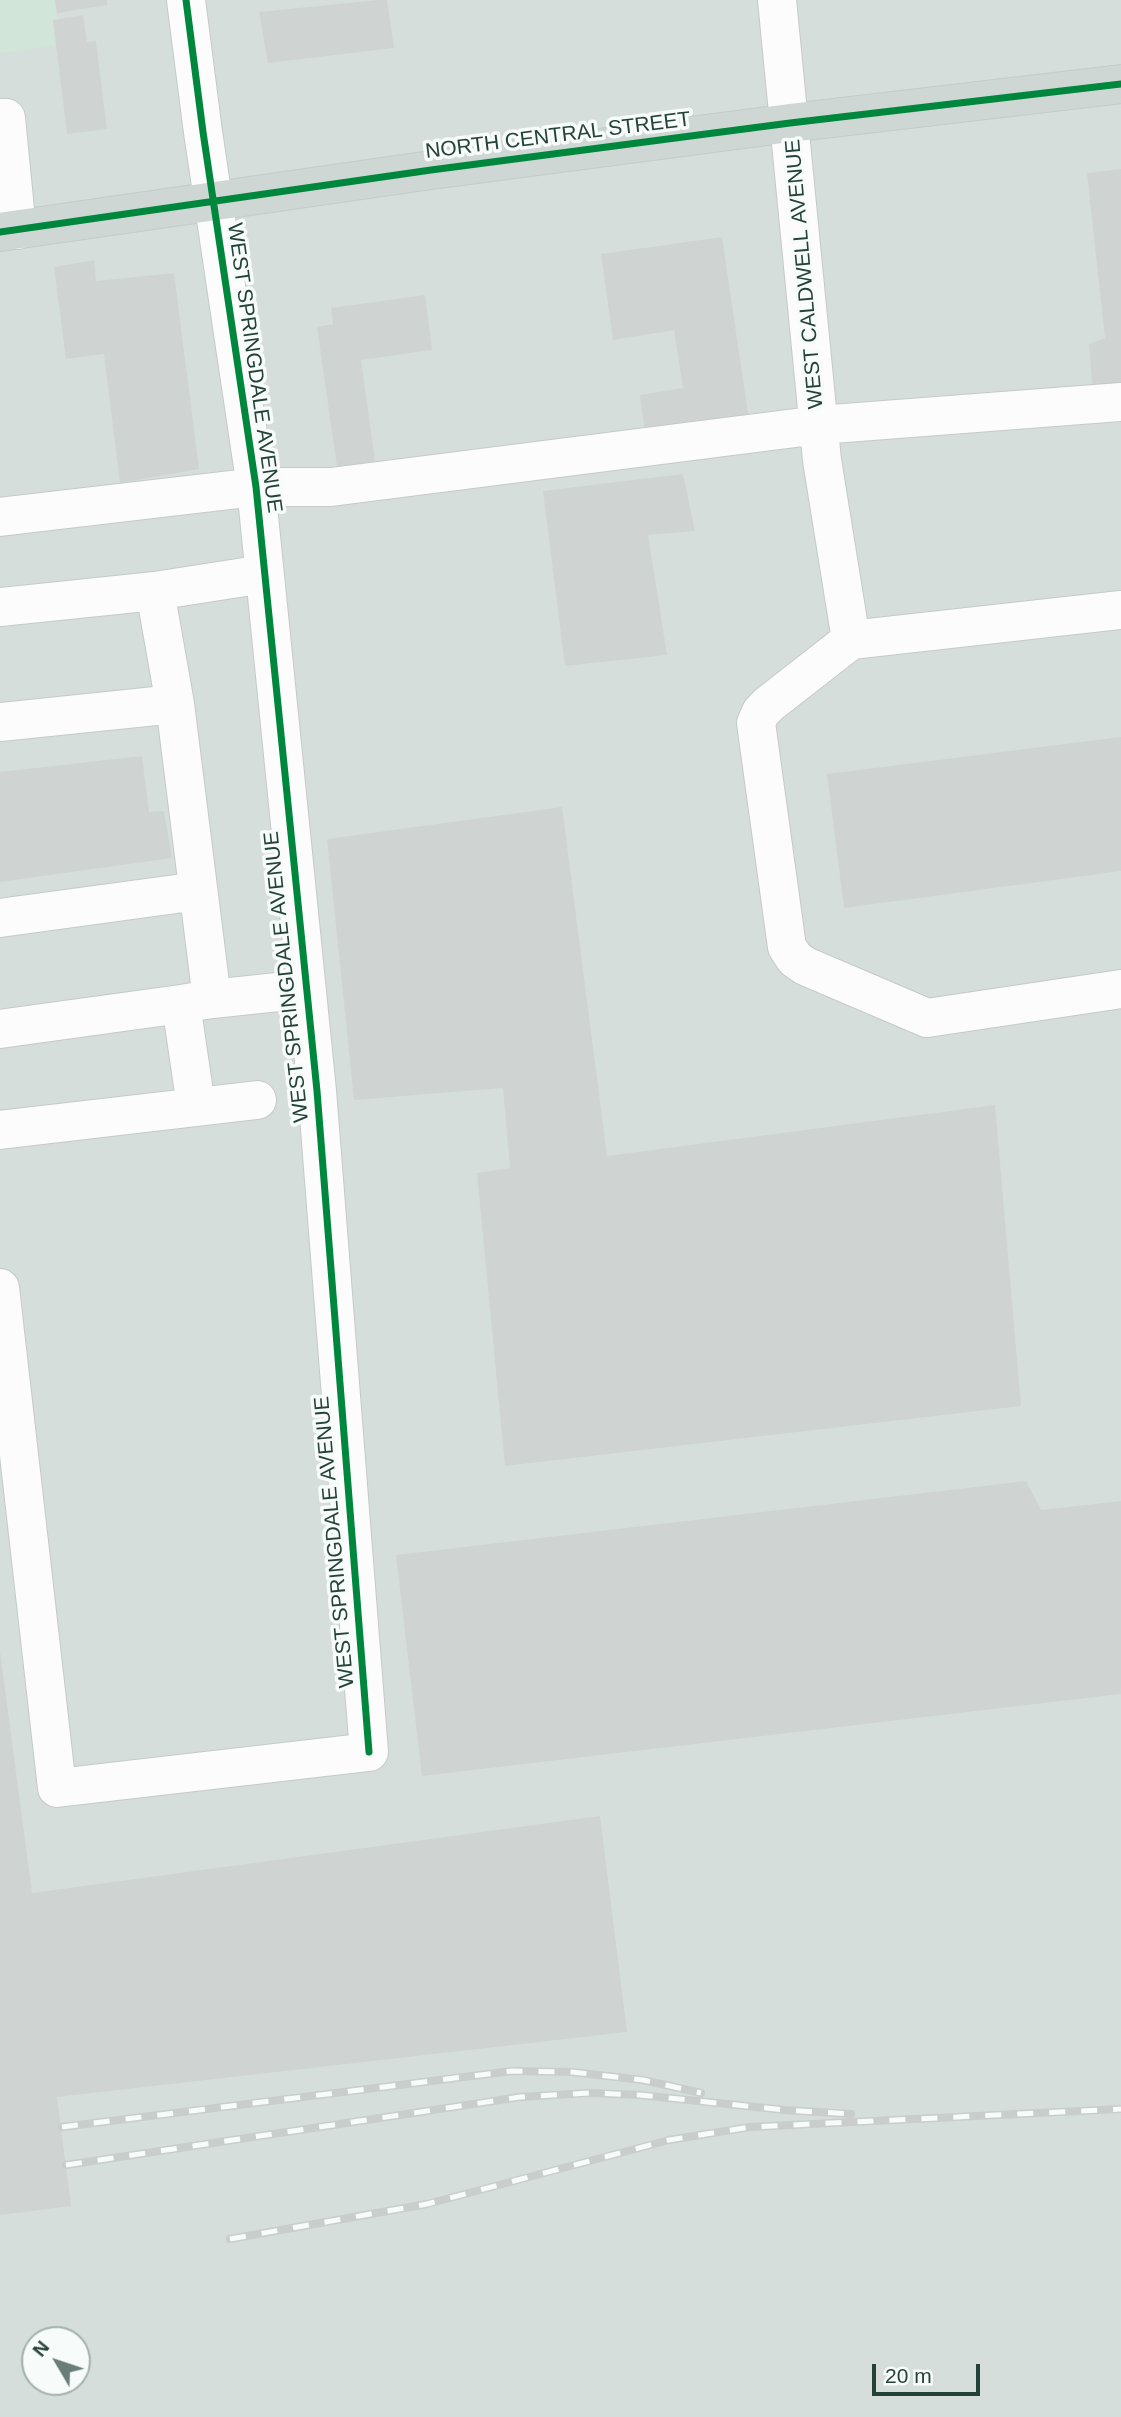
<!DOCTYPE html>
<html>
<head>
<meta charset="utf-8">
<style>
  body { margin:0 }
  #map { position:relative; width:1121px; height:2417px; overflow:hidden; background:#e8edeb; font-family:Helvetica,sans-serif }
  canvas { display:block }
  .north { position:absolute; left:21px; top:2326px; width:70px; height:70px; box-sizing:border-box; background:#f7fbf9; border:2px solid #a3b1ad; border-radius:50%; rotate:309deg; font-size:19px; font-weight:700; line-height:28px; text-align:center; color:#24423a }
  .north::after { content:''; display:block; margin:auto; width:24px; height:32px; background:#697e78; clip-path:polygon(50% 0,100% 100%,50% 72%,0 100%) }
  .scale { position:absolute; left:872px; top:2364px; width:108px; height:32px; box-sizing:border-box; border:4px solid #24423a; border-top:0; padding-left:9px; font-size:21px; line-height:24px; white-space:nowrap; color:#24423a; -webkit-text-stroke:5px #f7fbf9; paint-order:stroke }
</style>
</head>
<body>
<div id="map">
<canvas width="1121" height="2417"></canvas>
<div class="north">N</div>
<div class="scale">20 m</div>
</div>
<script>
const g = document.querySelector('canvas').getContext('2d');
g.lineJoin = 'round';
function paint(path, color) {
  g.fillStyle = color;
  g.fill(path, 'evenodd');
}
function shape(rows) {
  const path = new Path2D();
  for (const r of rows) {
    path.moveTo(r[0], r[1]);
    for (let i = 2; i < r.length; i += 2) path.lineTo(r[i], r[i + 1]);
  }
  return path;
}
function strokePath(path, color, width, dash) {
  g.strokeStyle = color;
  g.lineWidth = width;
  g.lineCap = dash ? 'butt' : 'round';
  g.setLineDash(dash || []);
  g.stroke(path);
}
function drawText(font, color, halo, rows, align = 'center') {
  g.font = font + ' Helvetica,sans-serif';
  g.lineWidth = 7;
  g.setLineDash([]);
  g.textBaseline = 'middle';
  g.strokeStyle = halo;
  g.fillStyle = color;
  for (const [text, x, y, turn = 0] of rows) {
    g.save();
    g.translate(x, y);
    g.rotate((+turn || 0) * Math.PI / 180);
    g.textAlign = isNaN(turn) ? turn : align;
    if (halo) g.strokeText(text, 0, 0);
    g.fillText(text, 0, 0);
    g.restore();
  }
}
paint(shape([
  [0,0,1121,0,1121,2417,0,2417],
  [35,2340,77,2340,77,2382,35,2382]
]), '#d6dedb');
paint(shape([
  [0,0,55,0,57,19,53,20,56,45,0,53]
]), '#d1e6d8');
paint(shape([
  [55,0,107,0,107,5,57,13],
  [378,0,387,0,394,48,268,63,259,12],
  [83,15,87,42,96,41,107,129,67,134,53,20],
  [1121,169,1121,390,1093,394,1089,344,1105,338,1087,173],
  [722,237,750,427,646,439,640,395,683,388,674,330,613,340,601,254],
  [94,260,96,281,174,273,199,469,120,483,104,354,66,359,54,267],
  [425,295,432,350,361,360,375,461,337,467,317,327,333,324,331,308],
  [683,474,695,531,648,535,667,655,565,666,543,491],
  [1121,737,1121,871,844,908,827,774],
  [142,756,149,812,164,811,172,858,0,882,0,772],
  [562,807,607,1156,995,1105,1021,1406,505,1466,477,1173,510,1168,503,1088,354,1100,327,839],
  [1026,1481,1041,1510,1121,1501,1121,1694,422,1776,396,1555],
  [0,1651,32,1893,600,1816,627,2032,57,2097,71,2206,0,2215]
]), '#cfd4d2');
const minor = shape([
  [777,0,822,460,851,640,769,704,761,712,756,723,787,947,795,959,805,966,927,1018,1121,989],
  [0,118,6,118,17,230],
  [0,517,256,487,331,487,819,425,1121,402],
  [0,607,155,591],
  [851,640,1121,610],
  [0,722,175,704],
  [0,918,198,891],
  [212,999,306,989],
  [0,1029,181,1004],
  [196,1106,181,1004,212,999,175,704,155,591,264,574],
  [0,1130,257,1100],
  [0,1288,57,1788,369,1752,317,1091,256,487,203,132,186,0]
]);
const major = shape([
  [0,232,431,170,790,123,1121,84]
]);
strokePath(minor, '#c5cac8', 40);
strokePath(major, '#c3ccc9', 40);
strokePath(minor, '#fcfcfc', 38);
strokePath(major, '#cfd7d5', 38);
const rail = shape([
  [62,2127,512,2071,572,2072,643,2080,701,2093],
  [66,2165,520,2097,589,2093,640,2095,785,2110,851,2114],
  [230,2239,427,2204,669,2140,750,2127,1121,2109]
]);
strokePath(rail, '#c9cdcc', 8);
strokePath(rail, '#f7fbf9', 5, [16]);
strokePath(shape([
  [186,0,203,132,256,487,317,1091,369,1752],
  [0,232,431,170,790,123,1121,84]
]), '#00873e', 7);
drawText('21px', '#24423a', '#f7fbf9', [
  ["NORTH CENTRAL STREET",558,136,-7],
  ["WEST CALDWELL AVENUE",805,274,-95],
  ["WEST SPRINGDALE AVENUE",254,368,82],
  ["WEST SPRINGDALE AVENUE",287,977,-96],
  ["WEST SPRINGDALE AVENUE",335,1542,-95]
]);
</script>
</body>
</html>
